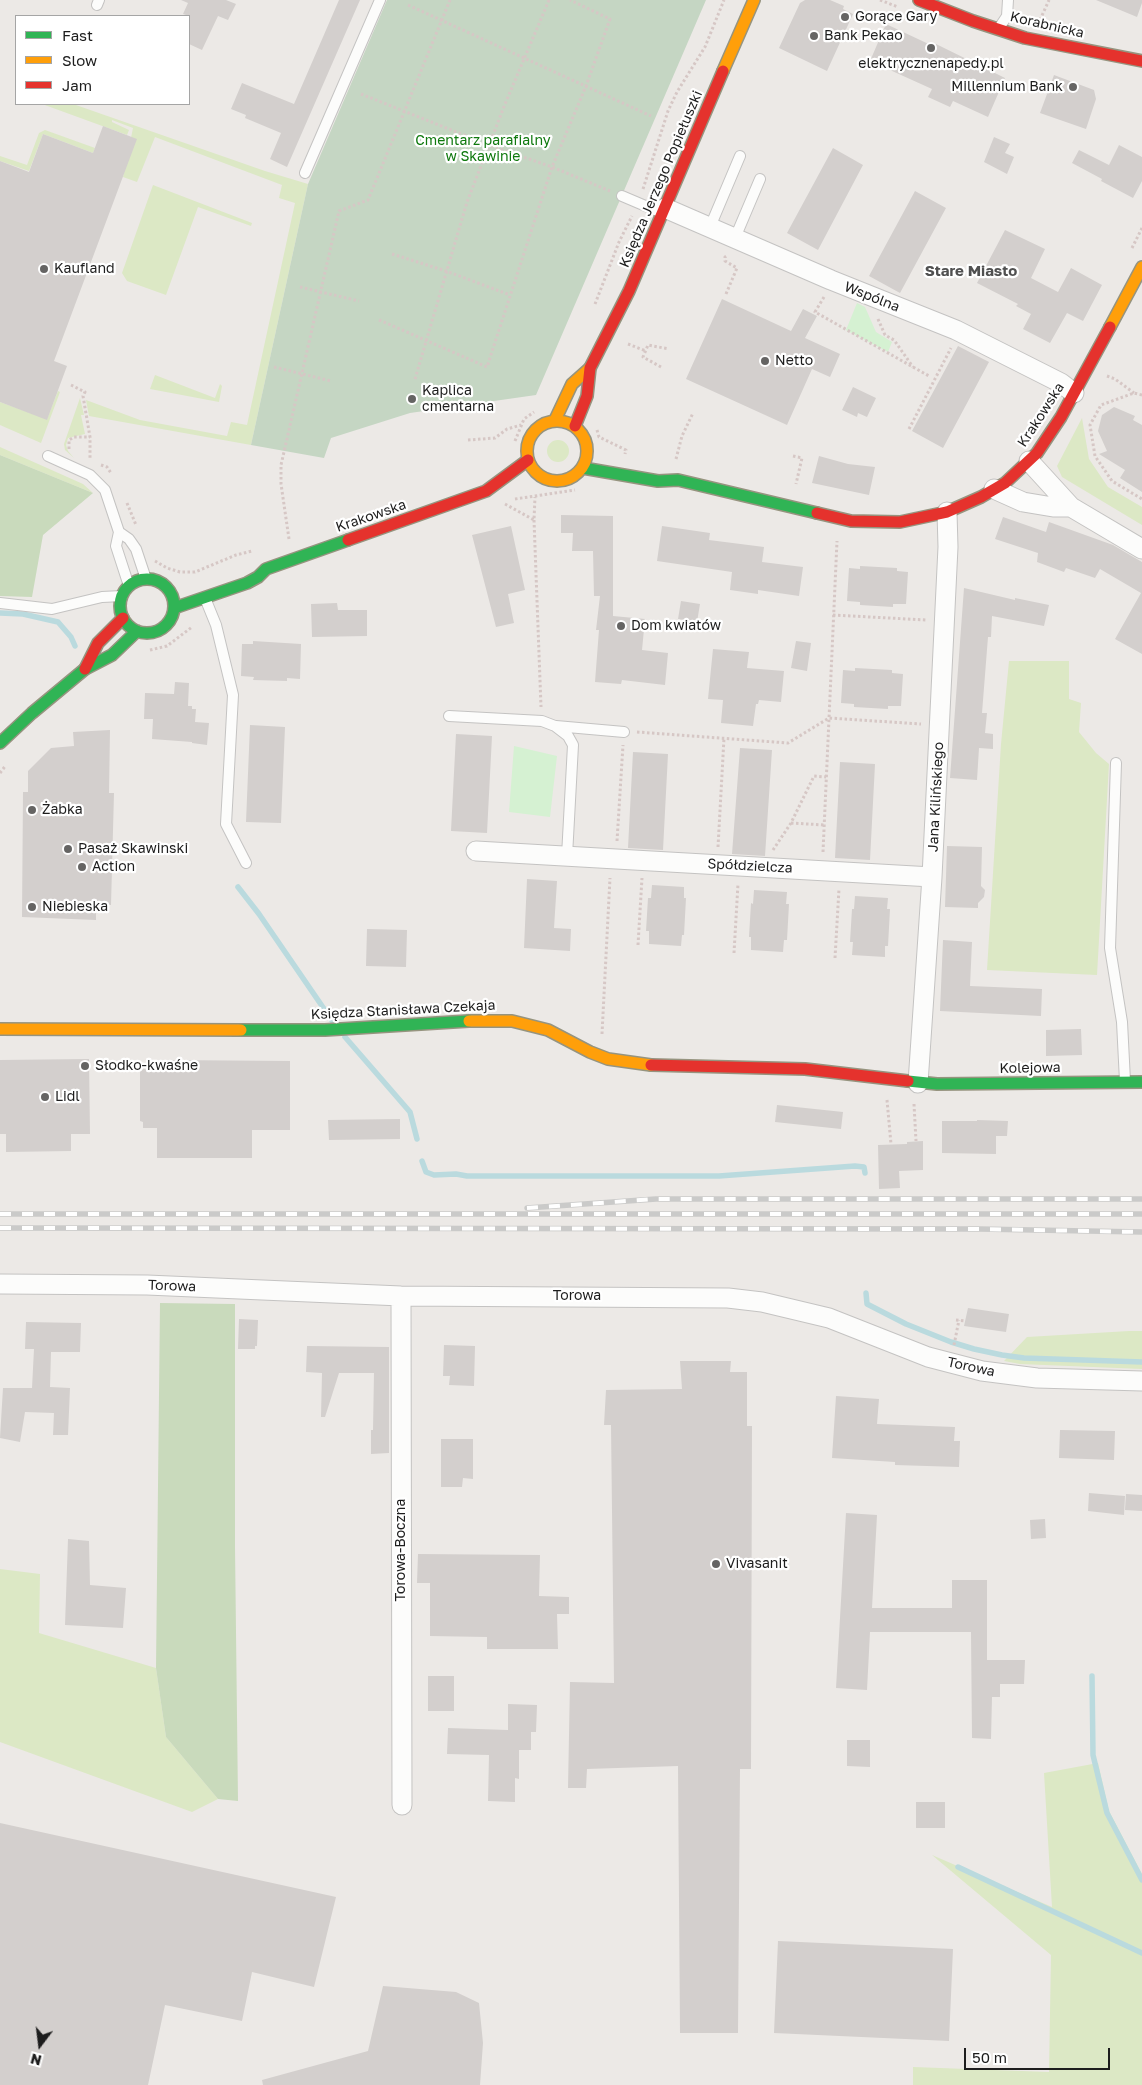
<!DOCTYPE html>
<html>
<head>
<meta charset="utf-8">
<style>
  body { margin:0 }
  #map { position:relative; width:1142px; height:2085px; overflow:hidden; background:#ece9e6; font-family:"Golos Text",sans-serif }
  canvas { display:block }
  .legend { position:absolute; left:15px; top:15px; width:175px; height:90px; box-sizing:border-box; background:#fff; border:1px solid #a5a5a5; margin:0; padding:6px 9px; list-style:none; font-size:15px; color:#1d1d1d }
  .legend li { display:flex; align-items:center; gap:10px; height:25px }
  .legend b { width:25px; border:1px solid #a5a5a5 }
  .north { position:absolute; left:15px; top:2020px; width:50px; height:50px; -webkit-text-stroke:4px #fff; paint-order:stroke; rotate:195deg; font-size:14px; font-weight:700; line-height:20px; text-align:center; color:#1d1d1d }
  .north::after { content:''; display:block; margin:auto; width:18px; height:22px; background:#1d1d1d; clip-path:polygon(50% 0,100% 100%,50% 72%,0 100%) }
  .scale { position:absolute; left:964px; top:2048px; width:146px; height:22px; box-sizing:border-box; border:2px solid #1d1d1d; border-top:0; padding-left:6px; font-size:15px; line-height:18px; white-space:nowrap; color:#1d1d1d; -webkit-text-stroke:4px #fff; paint-order:stroke }
</style>
</head>
<body>
<div id="map">
<canvas width="1142" height="2085"></canvas>
<ul class="legend">
<li><b style="height:6px;background:#30b455"></b>Fast</li>
<li><b style="height:6px;background:#ff9f0a"></b>Slow</li>
<li><b style="height:6px;background:#e5322d"></b>Jam</li>
</ul>
<div class="north">N</div>
<div class="scale">50 m</div>
</div>
<script>
const g = document.querySelector('canvas').getContext('2d');
g.lineJoin = 'round';
function paint(path, color) {
  g.fillStyle = color;
  g.fill(path, 'evenodd');
}
function shape(rows) {
  const path = new Path2D();
  for (const r of rows) {
    if (r.length === 3) {
      path.moveTo(r[0] + r[2], r[1]);
      path.arc(r[0], r[1], r[2], 0, 2 * Math.PI);
      continue;
    }
    path.moveTo(r[0], r[1]);
    for (let i = 2; i < r.length; i += 2) path.lineTo(r[i], r[i + 1]);
  }
  return path;
}
function strokePath(path, color, width, dash) {
  g.strokeStyle = color;
  g.lineWidth = width;
  g.lineCap = dash ? 'butt' : 'round';
  g.setLineDash(dash || []);
  g.stroke(path);
}
function drawText(font, color, halo, rows, align = 'center') {
  g.font = font + ' "Golos Text",sans-serif';
  g.lineWidth = 4.5;
  g.setLineDash([]);
  g.textBaseline = 'middle';
  g.strokeStyle = halo;
  g.fillStyle = color;
  for (const [text, x, y, turn = 0] of rows) {
    g.save();
    g.translate(x, y);
    g.rotate((+turn || 0) * Math.PI / 180);
    g.textAlign = isNaN(turn) ? turn : align;
    if (halo) g.strokeText(text, 0, 0);
    g.fillText(text, 0, 0);
    g.restore();
  }
}
paint(shape([
  [42,104,73,104,265,171,308,184,251,445,89,416,86,400,140,420,227,436,231,422,247,425,295,203,279,198,282,185,155,137,137,182,123,177,133,128,112,120,112,122,129,130,127,135],
  [45,130,95,148,93,153,43,134,29,171,0,161,0,156,27,165,39,133],
  [153,185,252,223,251,226,198,207,166,295,127,281,122,273],
  [155,375,215,398,220,384,222,386,219,402,150,389],
  [58,391,60,392,41,443,0,425,0,402,47,419],
  [80,398,84,415,81,415,85,434,68,438,66,445,68,451,74,458,65,450,64,444],
  [1082,418,1089,459,1108,487,1142,507,1142,525,1062,477,1057,466],
  [558,451,11],
  [0,447,83,484,93,493,0,455],
  [1009,661,1069,661,1069,699,1081,703,1079,732,1096,753,1109,764,1097,975,987,970,1001,744],
  [1129,1331,1142,1331,1142,1369,1020,1364,1004,1361,1027,1337],
  [0,1569,40,1574,39,1633,156,1668,166,1737,218,1799,192,1812,0,1742],
  [1098,1763,1109,1811,1142,1874,1142,2085,913,2085,913,2067,1049,2072,1051,1955,932,1855,1052,1907,1044,1773]
]), '#dce8c5');
paint(shape([
  [0,455,93,493,43,535,32,597,0,596],
  [160,1303,235,1304,235,1547,238,1801,218,1799,166,1737,156,1668]
]), '#c9dabc');
paint(shape([
  [387,0,706,0,536,395,410,413,331,438,324,458,251,445,308,184]
]), '#c5d6c3');
paint(shape([
  [857,303,865,307,876,332,892,342,888,352,846,330],
  [514,746,557,756,550,817,509,812]
]), '#d5f1d2');
strokePath(shape([
  [0,613,23,614,58,622,71,637,75,646],
  [238,887,259,914,333,1022],
  [345,1037,410,1112,417,1139],
  [422,1161,426,1172,434,1175,456,1174,467,1176,719,1176,855,1166,864,1167,865,1173],
  [866,1293,867,1304,906,1324,951,1342,974,1349,1002,1355,1024,1358,1142,1362],
  [1092,1676,1093,1755,1107,1813,1142,1880],
  [958,1867,1142,1953]
]), '#badade', 5.5);
paint(shape([
  [181,0,226,0,236,4,228,20,218,16,202,50,189,44,189,16,183,14,188,3],
  [339,0,360,0,287,167,270,159,281,133,245,118,246,115,231,109,242,83,294,104],
  [805,0,830,0,844,6,843,9,853,14,827,71,779,48,800,3],
  [1096,0,1142,0,1142,3,1137,17],
  [886,24,935,47,936,44,1005,78,988,117,953,101,950,107,928,97,932,89,870,61],
  [1054,75,1094,90,1096,99,1086,129,1040,113],
  [103,126,137,139,54,361,67,366,47,420,0,402,0,161,29,172,43,134,93,153],
  [994,137,1010,144,1005,153,1014,157,1007,174,984,162],
  [1119,145,1142,157,1142,181,1133,198,1101,181,1102,179,1072,163,1079,150,1109,165],
  [833,148,863,165,818,250,787,233],
  [915,191,946,208,900,293,869,276],
  [1005,230,1045,249,1031,278,1058,292,1071,268,1102,285,1083,321,1067,313,1050,343,1023,329,1031,314,1016,306,1018,304,977,283],
  [722,299,791,331,803,309,817,316,805,338,840,354,830,377,812,369,787,425,686,379],
  [958,346,989,362,943,448,912,431],
  [853,387,876,398,867,417,858,413,857,417,842,410],
  [1114,407,1135,416,1133,420,1142,425,1142,492,1120,478,1125,470,1099,454,1107,451,1098,431,1102,415],
  [819,456,848,464,875,467,869,495,812,483],
  [561,515,613,516,613,616,645,619,642,650,668,653,665,685,622,680,621,684,595,682,599,630,596,630,600,596,594,596,593,551,572,551,573,533,561,533],
  [1003,517,1046,532,1049,522,1113,545,1142,562,1142,654,1115,639,1141,593,1100,569,1095,578,1066,568,1064,572,1037,562,1038,553,995,539],
  [511,526,525,590,508,594,514,623,496,627,472,535],
  [662,526,710,533,709,540,764,547,762,562,803,567,799,596,758,590,758,594,730,590,732,572,657,561],
  [860,566,897,568,897,571,908,572,906,604,893,604,893,607,860,605,860,602,847,601,849,568,860,569],
  [964,588,1015,600,1015,598,1049,605,1044,626,992,616,991,637,988,637,982,713,987,713,985,733,993,734,993,749,979,748,977,780,950,778],
  [681,601,700,604,697,622,678,619],
  [337,603,338,610,367,610,367,636,312,637,311,604],
  [253,641,301,644,300,679,287,678,287,681,253,680,254,677,241,676,242,644,253,644],
  [796,641,811,643,807,671,791,668],
  [713,649,749,652,747,668,784,671,781,702,759,700,758,704,756,704,753,726,721,723,723,700,708,699],
  [855,668,892,670,892,673,903,674,901,706,888,706,888,709,854,707,854,704,841,703,843,670,855,671],
  [175,682,189,683,188,706,192,706,192,709,196,709,195,722,209,723,207,745,192,743,192,742,152,739,153,719,144,719,145,693,174,694],
  [250,725,285,727,281,823,246,822],
  [110,730,109,793,114,793,111,905,96,905,96,920,22,917,23,792,28,792,28,771,51,748,74,746,73,732],
  [456,734,492,736,487,833,451,831],
  [740,748,772,750,765,856,732,854],
  [633,752,668,754,663,850,628,848],
  [840,762,875,764,870,860,835,858],
  [947,846,982,847,981,886,985,890,984,897,978,903,978,908,945,907],
  [527,879,557,881,554,928,571,929,570,951,524,948],
  [652,885,684,887,684,898,686,898,684,935,682,935,681,946,649,944,649,931,646,931,648,898,651,898],
  [754,890,787,892,786,904,789,904,787,940,784,940,783,952,751,950,751,937,749,937,751,903,753,904],
  [855,896,888,898,887,909,890,909,888,946,885,946,885,957,852,955,853,942,850,942,852,909,854,909],
  [367,929,407,930,406,967,366,966],
  [943,940,972,942,970,986,1042,989,1041,1016,940,1011],
  [1081,1029,1082,1055,1046,1056,1046,1030],
  [89,1059,90,1134,71,1134,71,1151,6,1152,6,1134,0,1134,0,1060],
  [166,1060,290,1061,290,1130,252,1130,252,1158,157,1158,157,1128,143,1128,143,1122,140,1121,140,1064,166,1064],
  [777,1105,843,1112,841,1129,775,1122],
  [400,1119,400,1139,329,1140,328,1120],
  [977,1120,1008,1121,1007,1136,996,1136,996,1154,942,1153,942,1121,977,1121],
  [923,1141,923,1170,899,1171,900,1188,879,1189,878,1145,907,1144,907,1142],
  [968,1308,1009,1314,1006,1332,964,1326],
  [239,1319,258,1320,257,1346,255,1346,255,1349,238,1349],
  [26,1322,81,1323,80,1352,51,1352,50,1387,70,1388,68,1435,53,1435,54,1413,25,1412,20,1442,0,1438,3,1388,32,1388,34,1349,25,1349],
  [444,1345,475,1346,474,1386,449,1385,450,1376,443,1376],
  [307,1346,389,1347,389,1453,371,1454,371,1430,373,1430,374,1373,339,1373,325,1417,321,1417,322,1373,306,1372],
  [680,1361,731,1361,730,1372,747,1372,747,1426,752,1426,751,1769,740,1769,738,2033,680,2033,678,1766,587,1769,586,1788,568,1788,570,1682,614,1683,611,1425,604,1425,606,1390,682,1389],
  [836,1396,879,1399,877,1424,955,1427,954,1441,960,1441,959,1467,895,1465,895,1462,832,1458],
  [1060,1430,1115,1431,1114,1460,1059,1458],
  [441,1439,473,1439,473,1479,463,1478,462,1487,441,1487],
  [1089,1493,1125,1496,1124,1515,1088,1511],
  [1126,1494,1142,1495,1142,1511,1125,1510],
  [846,1513,877,1515,872,1608,952,1608,952,1580,987,1580,987,1660,1025,1660,1024,1684,1000,1684,1000,1697,992,1697,991,1739,972,1738,971,1632,870,1632,867,1690,836,1688],
  [1045,1519,1046,1538,1031,1539,1030,1520],
  [68,1539,89,1541,90,1585,126,1588,123,1628,65,1625],
  [418,1554,540,1555,539,1596,569,1597,569,1614,557,1614,558,1649,487,1649,487,1637,430,1636,430,1583,417,1583],
  [428,1676,454,1676,454,1711,428,1711],
  [508,1704,537,1705,536,1732,531,1732,531,1750,519,1750,519,1779,515,1778,515,1802,488,1801,489,1755,447,1754,448,1728,508,1730],
  [847,1740,870,1740,870,1767,847,1766],
  [916,1802,945,1802,945,1828,916,1828],
  [0,1823,336,1897,314,1987,252,1972,242,2021,165,2005,148,2085,0,2085],
  [778,1941,953,1949,949,2041,774,2033],
  [383,1986,456,1992,479,2003,483,2043,480,2085,263,2085,262,2080,368,2051]
]), '#d3cfcd');
const lane = shape([
  [97,5,99,0],
  [999,28,1007,16,1008,0],
  [305,173,380,0],
  [622,196,662,213],
  [710,227,740,156],
  [735,238,760,179],
  [48,456,90,475,105,490,119,532,116,546,129,586],
  [119,532,129,539,136,549,146,579],
  [205,598,216,625,233,695,226,824,246,863],
  [0,603,52,609,102,597,122,596],
  [449,716,542,721,555,726,568,736,573,745,567,856],
  [556,726,624,732],
  [1116,763,1110,948,1122,1022,1125,1081]
]);
const street = shape([
  [665,208,831,280,956,330,1061,383,1074,393],
  [1029,461,1071,507,1142,549],
  [994,489,1023,502,1053,507,1071,507],
  [476,851,932,877],
  [918,1083,932,877,948,547,947,512],
  [0,1284,147,1285,401,1296,728,1298,762,1302,829,1318,928,1357,982,1371,1037,1378,1142,1381],
  [401,1296,402,1805]
]);
const fast = shape([
  [583,468,658,481,678,480,817,513],
  [147,606,27],
  [174,608,247,583,258,577,266,569,348,540],
  [0,743,32,713,85,669,112,655,137,631],
  [241,1030,325,1030,469,1021],
  [908,1081,937,1084,1142,1082]
]);
const slow = shape([
  [723,71,754,0],
  [1110,327,1142,267],
  [555,420,572,384,590,368],
  [557,451,30],
  [469,1021,512,1021,548,1030,590,1052,608,1059,651,1065],
  [0,1029,241,1030]
]);
const jam = shape([
  [919,0,973,21,1025,38,1142,61],
  [575,426,587,396,590,368,629,291,723,71],
  [817,513,851,521,900,522,947,512,981,497,1005,483,1037,453,1061,417,1110,327],
  [348,540,486,491,528,460],
  [85,669,98,643,123,618],
  [651,1065,805,1069,908,1081]
]);
strokePath(lane, '#c4c3c2', 12);
strokePath(street, '#c4c3c2', 21);
strokePath(fast, '#96947f', 14);
strokePath(slow, '#96947f', 14);
strokePath(jam, '#96947f', 14);
strokePath(shape([
  [880,0,898,7],
  [408,5,651,116],
  [1040,20,1049,0],
  [361,94,489,145,552,167,610,191],
  [643,189,668,111,677,92,705,47,724,0],
  [1132,248,1142,228],
  [392,254,446,271,510,295],
  [300,287,359,301],
  [726,294,737,268,725,261,725,257,728,255],
  [824,297,815,312,929,376],
  [595,304,619,242,632,216],
  [878,319,885,335,894,340,913,367],
  [379,320,487,367,552,167,586,86,610,19,570,0],
  [628,344,646,351],
  [274,367,331,381],
  [661,367,643,357,648,345,669,349],
  [1107,376,1115,379,1134,393],
  [415,379,467,202,505,104,549,0],
  [71,385,85,392,83,396,90,437,90,459],
  [1142,395,1134,393,1101,405,1090,425,1095,456,1112,481,1142,499],
  [909,429,951,348],
  [597,430,599,437,626,450,625,454],
  [468,440,495,438,507,429,521,425],
  [515,441,524,419,534,412],
  [69,449,69,440,74,437,90,437],
  [793,456,802,458,796,484],
  [676,459,682,436,693,413],
  [101,465,107,467,111,473],
  [515,499,575,490],
  [127,503,136,525],
  [505,504,534,520,535,497],
  [534,520,541,707],
  [289,539,281,484,281,465,339,211,368,200,450,0],
  [155,561,167,568,180,572,195,572,236,555,252,551],
  [833,615,926,620],
  [150,650,167,646,192,627],
  [637,732,788,743,829,718,921,724],
  [0,773,6,765],
  [791,823,824,825],
  [617,841,623,745],
  [718,847,724,738],
  [773,850,791,823,814,776,826,777],
  [823,852,837,541],
  [638,945,642,878],
  [734,953,738,884],
  [835,958,839,889],
  [602,1034,610,878],
  [887,1100,891,1144],
  [914,1104,916,1141],
  [956,1320,965,1321],
  [954,1345,959,1320]
]), '#d6c7c5', 3, [2.5, 2.5]);
strokePath(lane, '#fcfcfb', 10);
strokePath(street, '#fcfcfb', 19);
strokePath(fast, '#30b455', 11);
strokePath(slow, '#ff9f0a', 11);
strokePath(jam, '#e5322d', 11);
const rail = shape([
  [527,1208,656,1199,1142,1199],
  [0,1214,1142,1214],
  [0,1228,979,1229,1142,1232]
]);
strokePath(rail, '#cacac9', 5.5);
strokePath(rail, '#fff', 4, [11]);
for (const [x, y, r, color] of [
  [845,17,5,"#656463"],
  [814,36,5,"#656463"],
  [931,48,5,"#656463"],
  [1073,87,5,"#656463"],
  [44,269,5,"#656463"],
  [765,361,5,"#656463"],
  [412,399,5,"#656463"],
  [621,626,5,"#656463"],
  [32,810,5,"#656463"],
  [68,849,5,"#656463"],
  [82,867,5,"#656463"],
  [32,907,5,"#656463"],
  [85,1066,5,"#656463"],
  [45,1097,5,"#656463"],
  [716,1564,5,"#656463"]
]) {
  const dot = new Path2D();
  dot.arc(x, y, r, 0, 2 * Math.PI);
  g.fillStyle = color;
  g.fill(dot);
  strokePath(dot, '#fff', 2);
}
drawText('14px', '#1d1d1d', '#fff', [
  ["Gorące Gary",855,17],
  ["Bank Pekao",824,36],
  ["elektrycznenapedy.pl",931,64,"center"],
  ["Millennium Bank",1063,87,"right"],
  ["Kaufland",54,269],
  ["Netto",775,361],
  ["Kaplica",422,391],
  ["cmentarna",422,407],
  ["Dom kwiatów",631,626],
  ["Żabka",42,810],
  ["Pasaż Skawinski",78,849],
  ["Action",92,867],
  ["Niebieska",42,907],
  ["Słodko-kwaśne",95,1066],
  ["Lidl",55,1097],
  ["Vivasanit",726,1564]
], 'left');
drawText('14px', '#1d1d1d', '#fff', [
  ["Korabnicka",1047,25,13],
  ["Księdza Jerzego Popiełuszki",661,179,-67],
  ["Wspólna",872,297,22],
  ["Krakowska",1041,415,-57],
  ["Krakowska",371,516,-19],
  ["Jana Kilińskiego",936,797,-87],
  ["Spółdzielcza",750,866,3],
  ["Księdza Stanisława Czekaja",403,1010,-3],
  ["Kolejowa",1030,1068,-1],
  ["Torowa",172,1286,2],
  ["Torowa",577,1296],
  ["Torowa",971,1367,12],
  ["Torowa-Boczna",401,1550,-90]
]);
drawText('14px', '#0f790e', '#fff', [
  ["Cmentarz parafialny",483,141],
  ["w Skawinie",483,157]
]);
drawText('bold 15px', '#505050', '#fff', [
  ["Stare Miasto",971,271]
]);
</script>
</body>
</html>
